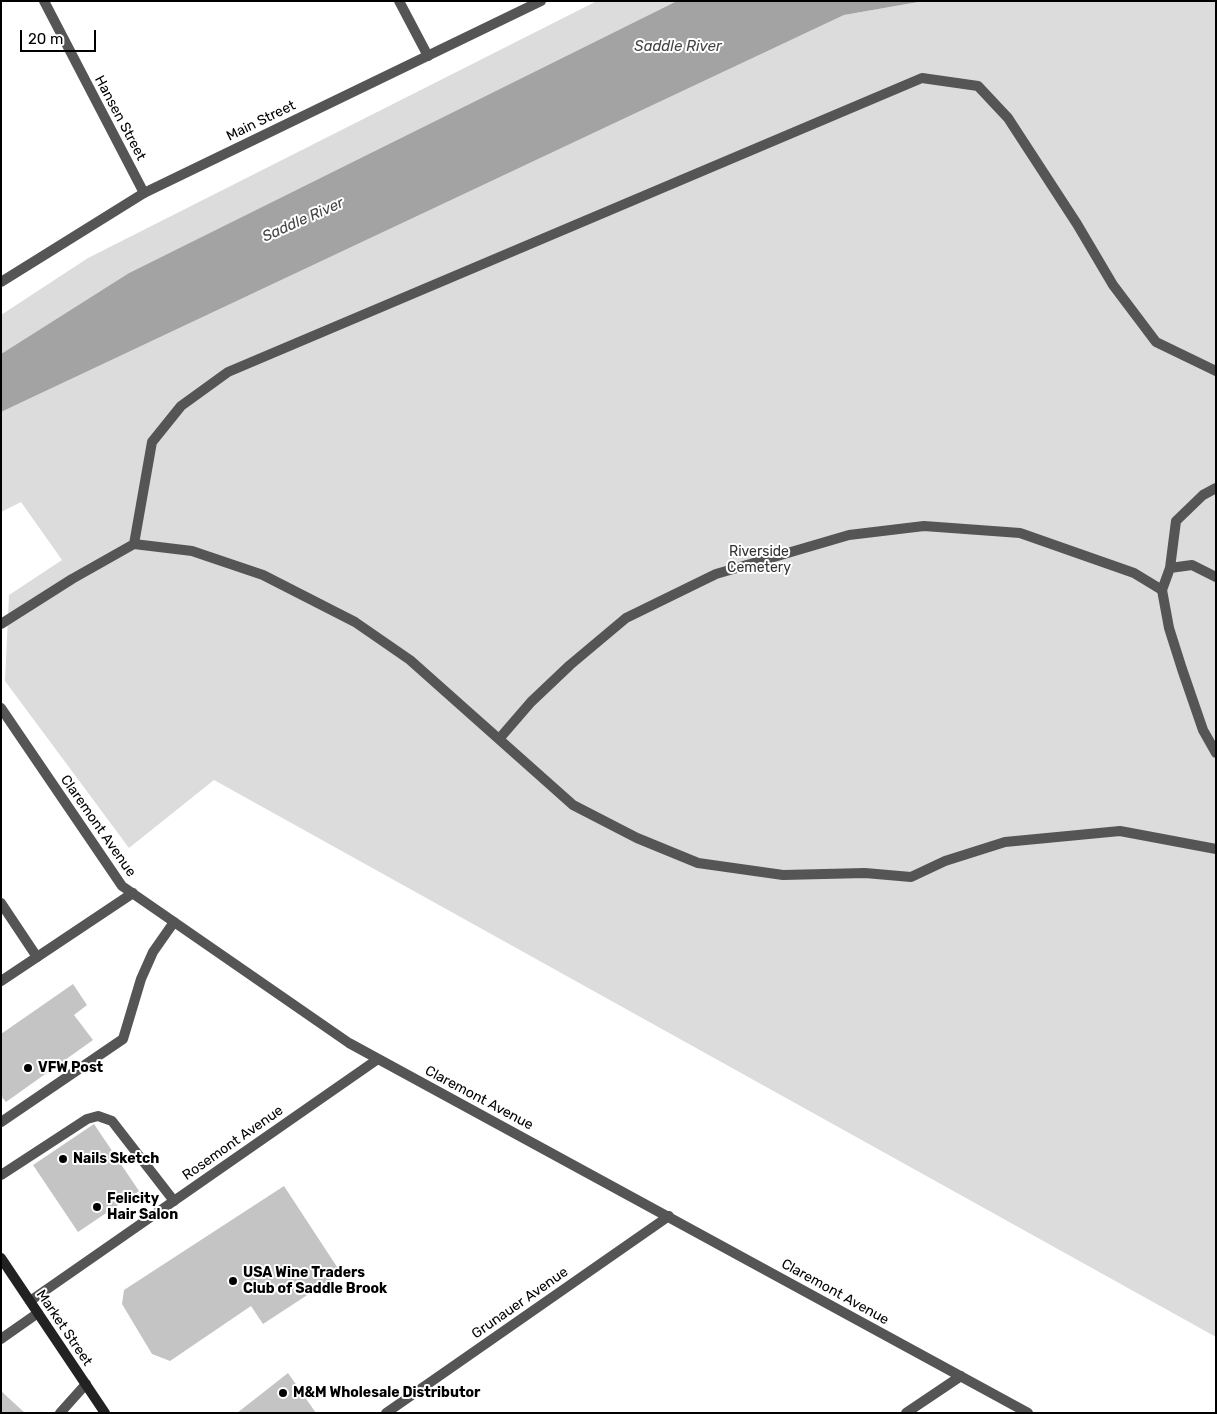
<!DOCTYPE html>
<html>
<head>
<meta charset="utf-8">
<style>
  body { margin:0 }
  #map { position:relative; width:1217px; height:1414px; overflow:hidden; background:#fff; font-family:Rubik,sans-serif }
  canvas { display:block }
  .frame { position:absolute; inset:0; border:2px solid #000; pointer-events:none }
  .scale { position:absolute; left:20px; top:30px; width:76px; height:22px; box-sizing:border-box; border:2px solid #000; border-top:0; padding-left:6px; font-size:15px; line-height:18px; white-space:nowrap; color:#000; -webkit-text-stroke:4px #fff; paint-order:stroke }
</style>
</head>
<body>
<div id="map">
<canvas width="1217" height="1414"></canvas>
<div class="frame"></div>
<div class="scale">20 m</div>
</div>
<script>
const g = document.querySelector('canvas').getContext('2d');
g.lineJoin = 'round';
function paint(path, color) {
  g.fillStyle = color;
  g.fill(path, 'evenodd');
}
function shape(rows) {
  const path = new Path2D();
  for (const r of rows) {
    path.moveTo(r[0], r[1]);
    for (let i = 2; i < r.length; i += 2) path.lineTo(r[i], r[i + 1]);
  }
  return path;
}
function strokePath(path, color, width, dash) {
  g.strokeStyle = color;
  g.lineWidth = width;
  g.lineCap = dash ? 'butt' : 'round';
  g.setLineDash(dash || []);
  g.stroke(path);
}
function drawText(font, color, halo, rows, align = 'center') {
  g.font = font + ' Rubik,sans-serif';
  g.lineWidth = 4;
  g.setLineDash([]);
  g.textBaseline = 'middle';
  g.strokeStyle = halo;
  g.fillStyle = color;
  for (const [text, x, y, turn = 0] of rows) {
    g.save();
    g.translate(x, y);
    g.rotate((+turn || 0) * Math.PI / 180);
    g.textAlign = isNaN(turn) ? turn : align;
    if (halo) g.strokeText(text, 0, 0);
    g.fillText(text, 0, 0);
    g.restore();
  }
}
paint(shape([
  [597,1,677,1,129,273,1,354,1,315,88,258],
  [924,1,1216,1,1216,1337,214,780,129,848,5,681,9,595,62,560,21,502,1,512,1,412,844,15]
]), '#dcdcdc');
paint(shape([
  [677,1,924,1,844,15,1,412,1,354,129,273]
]), '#a3a3a3');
paint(shape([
  [73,984,87,1005,74,1015,93,1040,6,1102,1,1096,1,1034],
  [94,1124,139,1191,78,1232,33,1165],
  [284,1186,341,1273,263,1324,251,1306,170,1361,152,1354,122,1304,124,1290],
  [288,1373,316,1413,237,1413],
  [1,1391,25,1413,1,1413]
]), '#c4c4c4');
strokePath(shape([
  [134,544,152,442,181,406,228,372,922,78,978,86,1008,118,1077,224,1113,285,1156,342,1216,371],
  [1170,568,1176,521,1203,495,1216,488],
  [1216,577,1192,565,1170,568,1162,590,1169,628,1182,669,1203,730,1216,753],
  [1,624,72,579,134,544,192,551,263,575,355,622,410,660,573,805,637,838,698,863,783,875,865,873,911,877,945,861,1005,842,1120,831,1216,849],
  [499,739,531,702,570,665,626,618,716,574,849,535,924,526,1020,533,1134,573,1162,590],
  [1,903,37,957],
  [1,1122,123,1039,141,979,153,952,174,922],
  [1,1175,87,1119,98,1116,112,1121,174,1201],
  [1,1339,38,1313],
  [60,1413,86,1384]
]), '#555', 10);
strokePath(shape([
  [44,1,144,193],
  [399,1,428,56],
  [1,708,122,886,349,1043,1028,1413],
  [1,981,133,893],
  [30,1301,378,1059],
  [386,1413,669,1216],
  [906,1413,961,1376]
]), '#555', 10);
strokePath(shape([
  [1,282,144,193,541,1]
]), '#555', 10);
strokePath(shape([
  [1,1258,105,1413]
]), '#222', 10);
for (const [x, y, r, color] of [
  [28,1068,5,"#000"],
  [63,1159,5,"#000"],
  [97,1207,5,"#000"],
  [233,1281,5,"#000"],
  [283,1393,5,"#000"]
]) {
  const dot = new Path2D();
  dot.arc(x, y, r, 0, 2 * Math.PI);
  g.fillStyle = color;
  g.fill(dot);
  strokePath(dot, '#fff', 2);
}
drawText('14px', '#000', '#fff', [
  ["Hansen Street",120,118,62],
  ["Main Street",261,121,-26],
  ["Claremont Avenue",98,826,55],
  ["Claremont Avenue",479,1098,28],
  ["Rosemont Avenue",233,1143,-35],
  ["Claremont Avenue",835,1292,29],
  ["Grunauer Avenue",520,1303,-35],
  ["Market Street",64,1328,56]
]);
drawText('14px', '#333', '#fff', [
  ["Riverside",759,552],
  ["Cemetery",759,568]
]);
drawText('bold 14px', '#000', '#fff', [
  ["VFW Post",38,1068],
  ["Nails Sketch",73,1159],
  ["Felicity",107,1199],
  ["Hair Salon",107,1215],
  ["USA Wine Traders",243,1273],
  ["Club of Saddle Brook",243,1289],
  ["M&M Wholesale Distributor",293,1393]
], 'left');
drawText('italic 15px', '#444', '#fff', [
  ["Saddle River",678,47],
  ["Saddle River",303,220,-24]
]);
</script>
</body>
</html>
